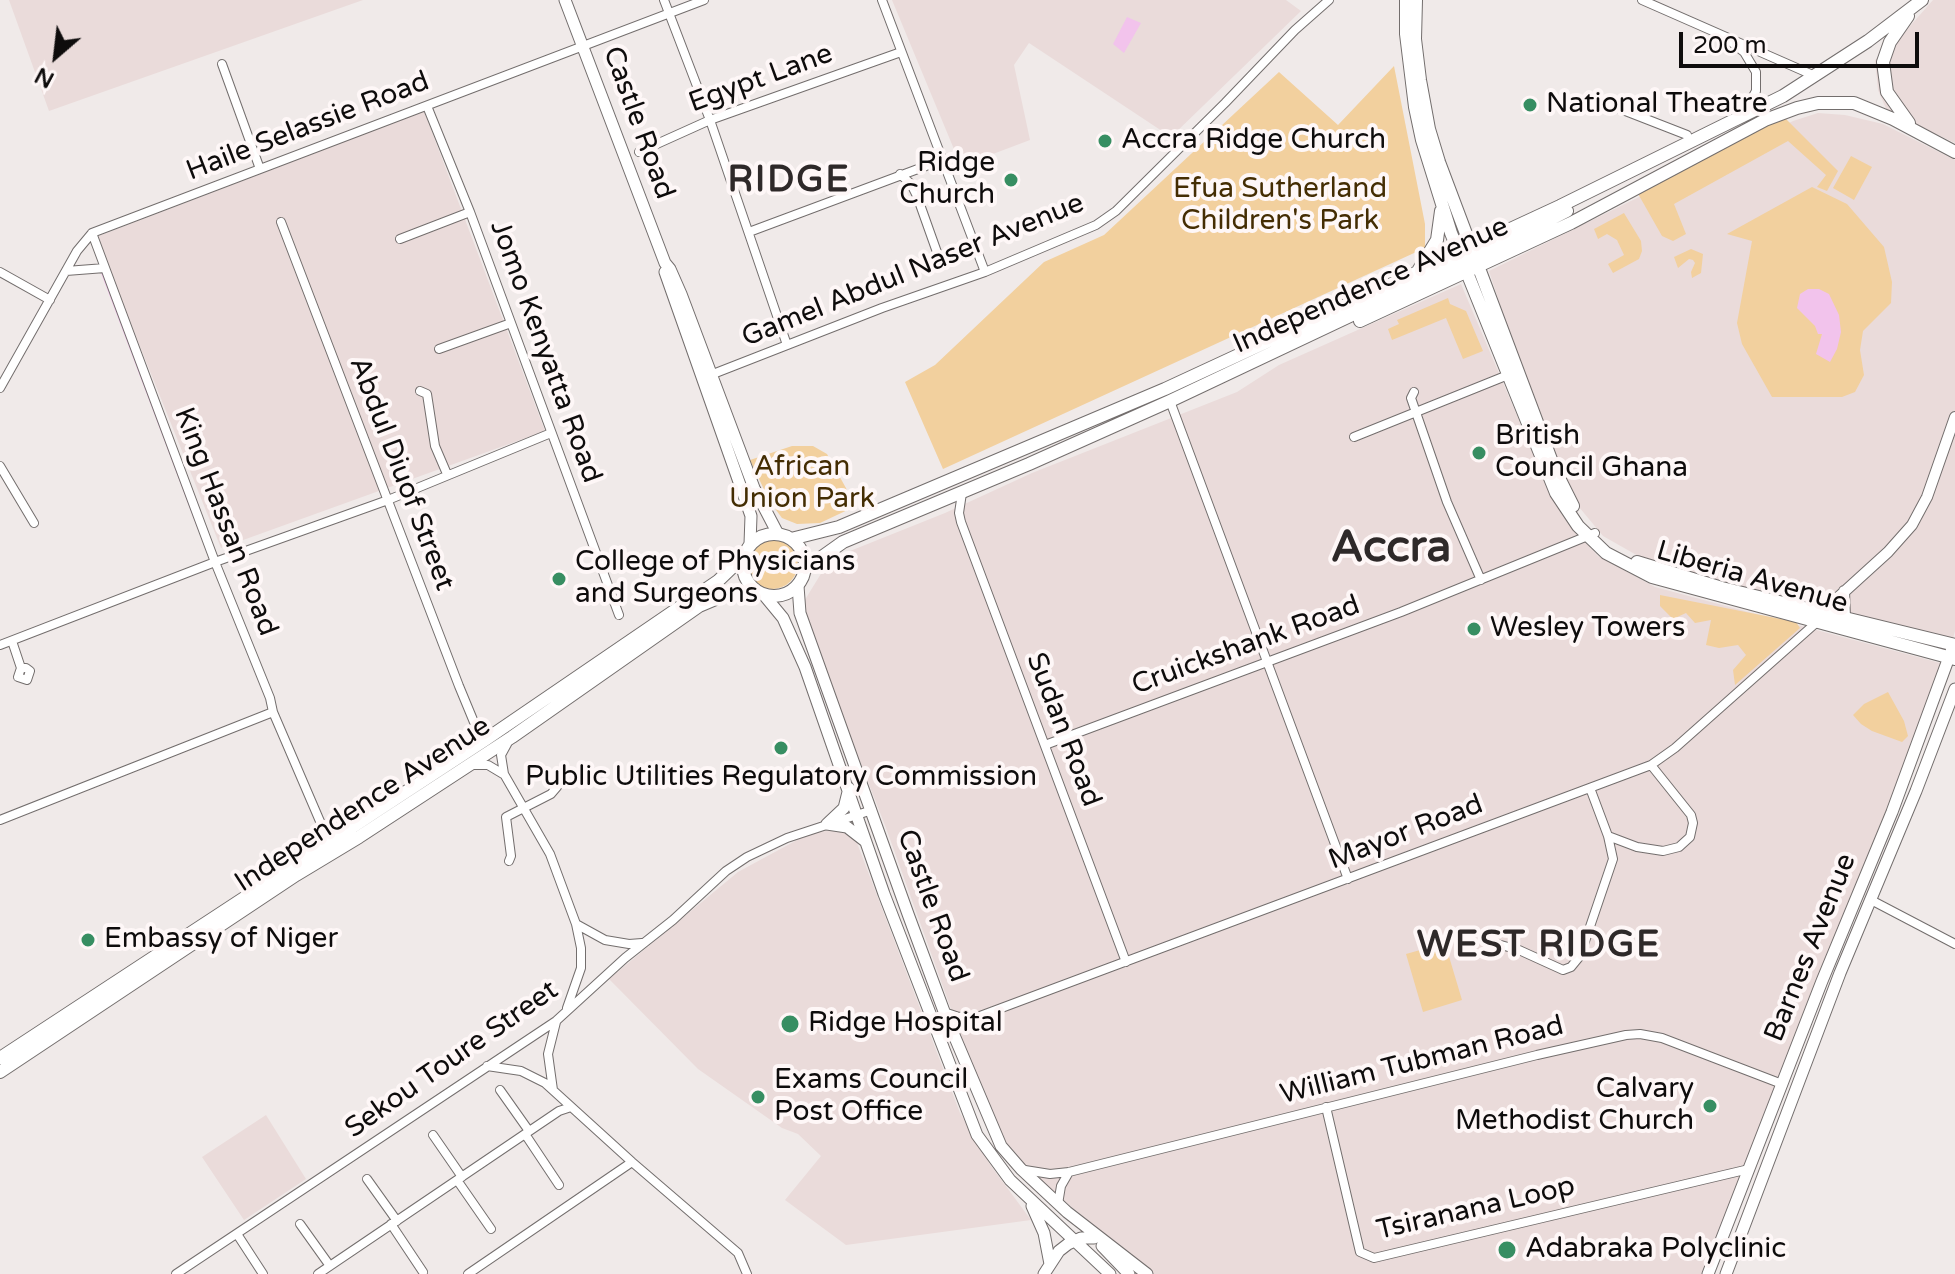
<!DOCTYPE html>
<html>
<head>
<meta charset="utf-8">
<style>
  body { margin:0 }
  #map { position:relative; width:1955px; height:1274px; overflow:hidden; background:#f0eae9; font-family:"Varela Round",sans-serif }
  canvas { display:block }
  .north { position:absolute; left:16px; top:16px; width:80px; height:80px; -webkit-text-stroke:6px #fef7f7; paint-order:stroke; rotate:208deg; font-size:22px; font-weight:700; line-height:32px; text-align:center; color:#0e0c0c }
  .north::after { content:''; display:block; margin:auto; width:28px; height:36px; background:#0e0c0c; clip-path:polygon(50% 0,100% 100%,50% 72%,0 100%) }
  .scale { position:absolute; left:1679px; top:32px; width:240px; height:36px; box-sizing:border-box; border:4px solid #0e0c0c; border-top:0; padding-left:10px; font-size:24px; line-height:28px; white-space:nowrap; color:#0e0c0c; -webkit-text-stroke:6px #fef7f7; paint-order:stroke }
</style>
</head>
<body>
<div id="map">
<canvas width="1955" height="1274"></canvas>
<div class="north">N</div>
<div class="scale">200 m</div>
</div>
<script>
const g = document.querySelector('canvas').getContext('2d');
g.lineJoin = 'round';
function paint(path, color) {
  g.fillStyle = color;
  g.fill(path, 'evenodd');
}
function shape(rows) {
  const path = new Path2D();
  for (const r of rows) {
    if (r.length === 3) {
      path.moveTo(r[0] + r[2], r[1]);
      path.arc(r[0], r[1], r[2], 0, 2 * Math.PI);
      continue;
    }
    path.moveTo(r[0], r[1]);
    for (let i = 2; i < r.length; i += 2) path.lineTo(r[i], r[i + 1]);
  }
  return path;
}
function strokePath(path, color, width, dash) {
  g.strokeStyle = color;
  g.lineWidth = width;
  g.lineCap = dash ? 'butt' : 'round';
  g.setLineDash(dash || []);
  g.stroke(path);
}
function drawText(font, color, halo, rows, align = 'center') {
  g.font = font + ' "Varela Round",sans-serif';
  g.lineWidth = 8;
  g.setLineDash([]);
  g.textBaseline = 'middle';
  g.strokeStyle = halo;
  g.fillStyle = color;
  for (const [text, x, y, turn = 0] of rows) {
    g.save();
    g.translate(x, y);
    g.rotate((+turn || 0) * Math.PI / 180);
    g.textAlign = isNaN(turn) ? turn : align;
    if (halo) g.strokeText(text, 0, 0);
    g.fillText(text, 0, 0);
    g.restore();
  }
}
paint(shape([
  [9,0,363,0,49,111],
  [892,0,1286,0,1301,11,1171,137,1029,43,1014,65,1030,140,961,166],
  [1933,0,1955,0,1955,143,1887,111,1878,90,1875,60,1895,43],
  [424,111,545,431,221,548,96,237],
  [1818,113,1845,115,1883,124,1955,160,1955,631,1952,642,1700,580,1647,561,1603,536,1574,501,1522,373,1489,271,1793,121],
  [1461,284,1550,493,1575,531,1598,556,1655,587,1944,664,1702,1274,1151,1274,1042,1182,1021,1163,1001,1137,983,1098,886,828,808,628,803,603,830,559,945,513,1032,473,1237,392,1279,365],
  [841,829,854,835,960,1113,991,1166,1031,1220,846,1245,785,1200,821,1156,798,1134,782,1128,698,1069,609,979,738,872,810,833],
  [266,1115,306,1179,244,1220,202,1157]
]), '#eadbda');
paint(shape([
  [1394,66,1425,224,1425,248,943,469,905,382,935,365,1044,262,1104,235,1279,72,1338,125],
  [1784,117,1838,171,1827,191,1817,187,1826,175,1788,141,1674,204,1686,234,1673,241,1662,236,1637,192],
  [1851,156,1872,167,1854,200,1833,188],
  [1812,187,1847,204,1884,247,1892,282,1891,303,1863,331,1860,350,1864,375,1855,392,1842,397,1772,397,1742,344,1737,323,1752,241,1727,234],
  [1624,213,1641,241,1642,251,1639,259,1613,273,1608,264,1624,255,1617,240,1607,234,1598,239,1594,229],
  [1691,249,1703,254,1701,273,1692,278,1691,272,1695,263,1693,260,1689,259,1678,268,1674,257],
  [1448,298,1450,304,1466,311,1483,351,1463,359,1446,318,1392,340,1388,329,1399,324,1397,320],
  [792,446,813,446,827,454,856,506,820,523,797,524,782,518,770,502,750,460],
  [772,563,26],
  [1660,595,1796,622,1800,628,1735,685,1733,670,1746,655,1738,645,1719,648,1706,645,1711,620,1695,623,1686,613,1673,619,1660,606],
  [1888,692,1904,721,1908,736,1902,742,1872,731,1861,724,1853,715,1864,704],
  [1445,943,1462,1000,1423,1012,1406,954]
]), '#f2d09e');
paint(shape([
  [1127,17,1141,23,1124,53,1113,44],
  [1808,289,1819,289,1829,294,1839,315,1841,332,1837,349,1830,362,1816,354,1822,334,1818,334,1815,326,1797,308,1800,294]
]), '#f2c3ec');
strokePath(shape([
  [102,273,199,530]
]), '#f2c3ec', 2);
const minor = shape([
  [664,0,710,120,787,345],
  [882,0,985,272],
  [1642,0,1815,76],
  [1730,41,1744,52,1756,72,1756,91,1744,113],
  [222,64,260,169],
  [1610,105,1687,135],
  [427,106,470,212,619,615],
  [639,152,710,120,901,52],
  [900,174,911,184,917,196,938,255],
  [281,222,459,686,476,727,485,740],
  [749,232,942,160],
  [92,233,215,562,270,698,273,712,322,826,322,847],
  [400,239,470,212],
  [66,271,105,268],
  [0,272,50,300],
  [439,349,511,323],
  [713,374,882,308,985,272,1096,225,1116,211,1225,103,1295,30,1329,0],
  [0,388,77,251,92,233,704,0],
  [420,391,427,394,435,446,447,474],
  [1414,392,1411,398,1447,502,1481,580],
  [1170,401,1348,879],
  [1354,437,1508,375],
  [0,466,34,523],
  [962,493,959,513,961,522,1126,962],
  [12,641,21,668,18,677,27,680,30,671,26,668,21,668],
  [0,645,215,562,388,500,551,433],
  [507,744,501,755,504,774,550,854,576,924,581,948,581,968,567,1008],
  [1045,745,1401,612,1595,533],
  [471,765,488,765,503,774],
  [0,820,273,712],
  [1608,836,1637,847,1663,851,1679,847,1690,837,1693,823,1691,815,1651,765],
  [509,861,511,856,506,817,551,794,557,787,551,780],
  [1871,900,1955,944],
  [576,924,605,940,629,944,642,943],
  [1490,942,1519,950,1563,970,1571,967,1580,956,1613,859,1608,836,1590,788],
  [972,1019,1651,765,1675,748,1817,622],
  [487,1066,521,1071,545,1083,632,1162,738,1253,747,1274],
  [500,1090,529,1131],
  [553,1090,548,1054,556,1022],
  [1326,1107,1360,1252,1374,1258,1749,1169],
  [525,1134,559,1185],
  [433,1135,462,1177],
  [1025,1170,1050,1174,1069,1172,1537,1055,1626,1035,1640,1034,1662,1038,1782,1084],
  [367,1179,397,1221],
  [457,1180,491,1229],
  [1058,1204,1061,1186,1069,1172],
  [300,1224,330,1266],
  [391,1224,423,1272],
  [237,1234,263,1274],
  [176,1274,556,1021,625,958,673,920,726,871,747,857,787,838,872,810],
  [318,1274,559,1111,571,1107],
  [468,1274,632,1162]
]);
const tertiary = shape([
  [1844,591,1845,618],
  [1822,612,1888,552,1912,525,1927,497,1955,417]
]);
const secondary = shape([
  [565,0,665,263,670,269,681,294,754,488,778,534],
  [665,272,751,516,750,544],
  [798,586,800,613,908,914,945,1014,1001,1146,1021,1169,1067,1212,1147,1274],
  [764,595,783,618,805,667,884,894,977,1135,1010,1180,1110,1274],
  [827,824,847,827,865,841],
  [827,824,844,808,849,788],
  [945,1014,957,1018,972,1019],
  [1032,1206,1044,1233,1050,1264],
  [1102,1246,1129,1274],
  [1044,1274,1059,1251,1068,1244,1081,1238,1094,1238],
  [1708,1274,1822,981,1892,812,1952,649],
  [1726,1274,1840,973,1916,791,1955,689]
]);
const primary = shape([
  [1406,0,1406,34,1415,107,1422,140,1451,233,1556,493,1578,526,1606,553,1652,577,1955,659],
  [1416,0,1415,39,1420,80,1429,129,1439,162,1555,470,1573,506],
  [1908,16,1890,42,1883,62,1887,92,1909,123],
  [1471,262,1475,258,1567,211],
  [1418,271,1437,240,1441,211],
  [1360,321,1571,223,1765,120,1797,108,1818,103,1854,103,1893,119,1955,152],
  [774,565,31],
  [791,539,839,527,1165,389,1560,206,1783,96,1868,41,1922,0],
  [1637,562,1722,588,1955,645],
  [805,569,843,542,1029,464,1170,401,1462,263,1466,257],
  [0,1058,485,740,718,581,743,557],
  [0,1072,296,875,359,837,512,737,699,606,725,595,755,590]
]);
strokePath(minor, '#736e6d', 10);
strokePath(tertiary, '#736e6d', 12);
strokePath(secondary, '#736e6d', 13);
strokePath(primary, '#736e6d', 14);
strokePath(minor, '#fff', 8);
strokePath(tertiary, '#fff', 10);
strokePath(secondary, '#fff', 11);
strokePath(primary, '#fff', 12);
for (const [x, y, r, color] of [
  [1530,105,8,"#378e62"],
  [1105,141,8,"#378e62"],
  [1011,180,8,"#378e62"],
  [1479,453,8,"#378e62"],
  [559,579,8,"#378e62"],
  [1474,629,8,"#378e62"],
  [781,748,8,"#378e62"],
  [88,940,8,"#378e62"],
  [790,1024,10,"#378e62"],
  [758,1097,8,"#378e62"],
  [1710,1106,8,"#378e62"],
  [1507,1250,10,"#378e62"]
]) {
  const dot = new Path2D();
  dot.arc(x, y, r, 0, 2 * Math.PI);
  g.fillStyle = color;
  g.fill(dot);
  strokePath(dot, '#fef7f7', 3);
}
drawText('28px', '#0e0c0c', '#fef7f7', [
  ["Egypt Lane",761,79,-20],
  ["Castle Road",638,123,70],
  ["Haile Selassie Road",308,127,-21],
  ["Gamel Abdul Naser Avenue",913,271,-22],
  ["Independence Avenue",1371,286,-24],
  ["Jomo Kenyatta Road",545,352,70],
  ["Abdul Diuof Street",401,474,69],
  ["King Hassan Road",225,522,69],
  ["Liberia Avenue",1752,578,16],
  ["Cruickshank Road",1246,646,-20],
  ["Sudan Road",1063,730,69],
  ["Independence Avenue",363,805,-33],
  ["Mayor Road",1406,833,-21],
  ["Castle Road",932,906,70],
  ["Barnes Avenue",1811,948,-68],
  ["Sekou Toure Street",452,1060,-35],
  ["William Tubman Road",1422,1061,-14],
  ["Tsiranana Loop",1476,1209,-13]
]);
drawText('28px', '#0e0c0c', '#fef7f7', [
  ["National Theatre",1546,105],
  ["Accra Ridge Church",1121,141],
  ["Ridge",995,164,"right"],
  ["Church",995,196,"right"],
  ["British",1495,437],
  ["Council Ghana",1495,469],
  ["College of Physicians",575,563],
  ["and Surgeons",575,595],
  ["Wesley Towers",1490,629],
  ["Public Utilities Regulatory Commission",781,778,"center"],
  ["Embassy of Niger",104,940],
  ["Ridge Hospital",808,1024],
  ["Exams Council",774,1081],
  ["Post Office",774,1113],
  ["Calvary",1694,1090,"right"],
  ["Methodist Church",1694,1122,"right"],
  ["Adabraka Polyclinic",1525,1250]
], 'left');
drawText('28px', '#442d03', '#fef7f7', [
  ["Efua Sutherland",1280,190],
  ["Children's Park",1280,222],
  ["African",802,468],
  ["Union Park",802,500]
]);
g.letterSpacing = '2px';
drawText('bold 36px', '#2e2929', '#fef7f7', [
  ["RIDGE",789,182],
  ["WEST RIDGE",1539,947]
]);
g.letterSpacing = '0px';
drawText('bold 44px', '#2e2929', '#fef7f7', [
  ["Accra",1391,549]
]);
</script>
</body>
</html>
